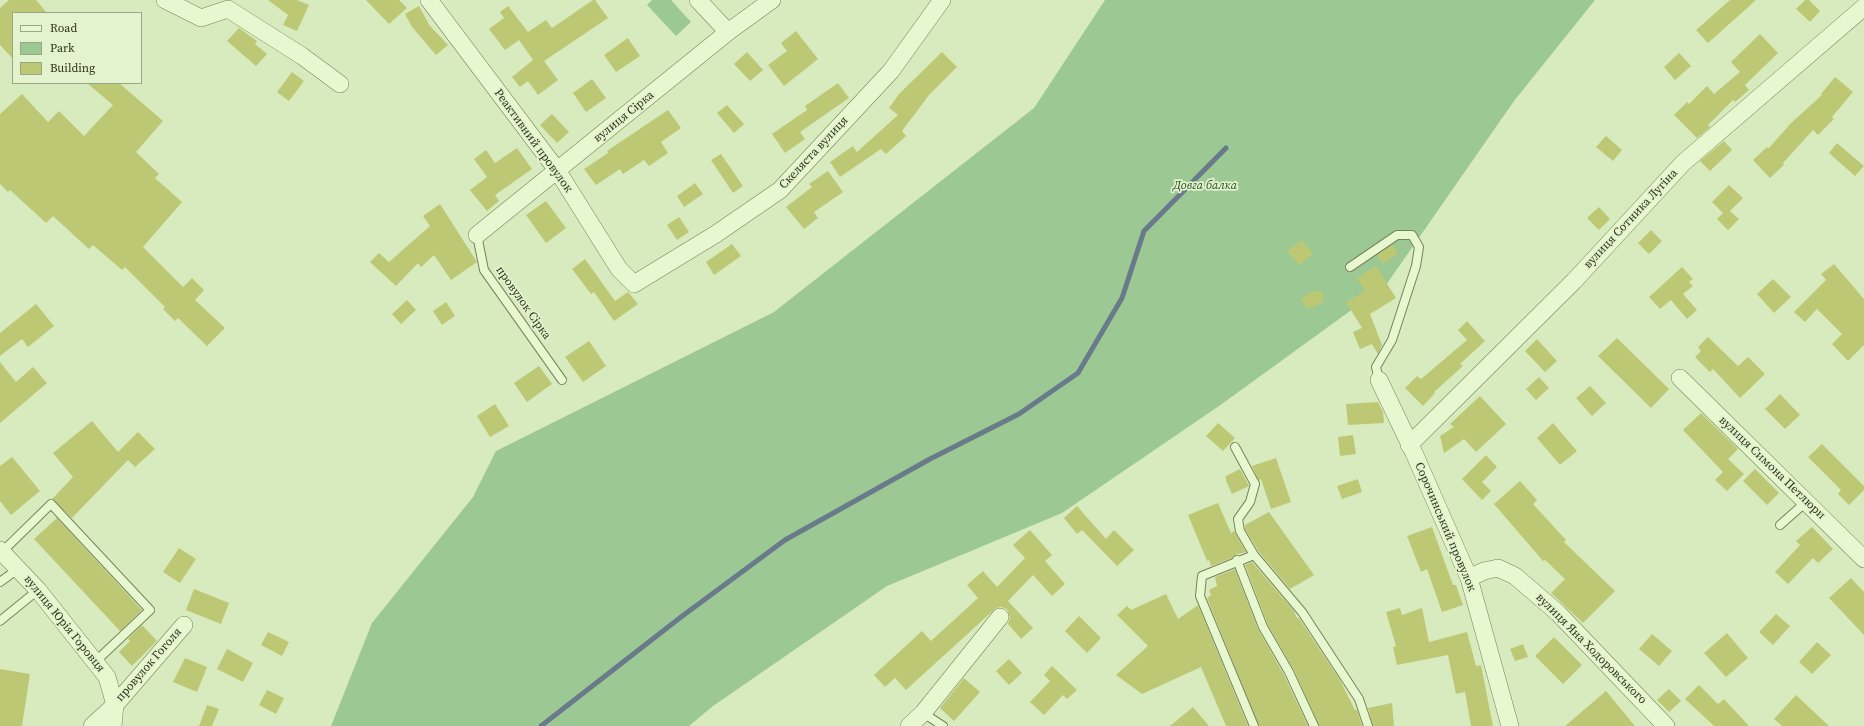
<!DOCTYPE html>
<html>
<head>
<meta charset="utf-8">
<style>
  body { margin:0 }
  #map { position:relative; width:1864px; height:726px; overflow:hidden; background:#d8ebbe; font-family:"Source Serif 4",serif }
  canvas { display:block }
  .legend { position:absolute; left:12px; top:12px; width:130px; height:72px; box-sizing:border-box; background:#e3f3cd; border:1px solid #9ba686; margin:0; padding:5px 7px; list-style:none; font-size:12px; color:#2e331c }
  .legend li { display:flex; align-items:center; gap:8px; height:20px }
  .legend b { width:20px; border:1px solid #9ba686 }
</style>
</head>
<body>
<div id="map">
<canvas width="1864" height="726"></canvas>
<ul class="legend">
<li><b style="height:5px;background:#e7f7d0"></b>Road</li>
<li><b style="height:11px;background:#9cc893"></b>Park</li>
<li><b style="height:11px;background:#bdc875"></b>Building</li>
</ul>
</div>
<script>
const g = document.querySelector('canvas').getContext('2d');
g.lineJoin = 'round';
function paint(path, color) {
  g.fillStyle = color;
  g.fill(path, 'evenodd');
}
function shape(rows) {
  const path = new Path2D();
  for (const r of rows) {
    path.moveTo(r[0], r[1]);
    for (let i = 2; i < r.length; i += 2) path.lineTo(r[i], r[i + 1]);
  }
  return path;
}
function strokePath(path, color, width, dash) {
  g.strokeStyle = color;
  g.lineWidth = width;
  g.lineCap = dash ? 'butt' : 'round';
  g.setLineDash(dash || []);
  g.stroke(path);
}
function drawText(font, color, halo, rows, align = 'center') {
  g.font = font + ' "Source Serif 4",serif';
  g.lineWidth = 3.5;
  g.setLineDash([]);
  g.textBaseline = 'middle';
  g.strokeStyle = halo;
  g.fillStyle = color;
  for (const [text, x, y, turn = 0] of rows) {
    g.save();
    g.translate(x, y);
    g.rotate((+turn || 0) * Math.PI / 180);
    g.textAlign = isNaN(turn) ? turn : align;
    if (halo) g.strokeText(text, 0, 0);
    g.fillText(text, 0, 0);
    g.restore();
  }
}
paint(shape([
  [652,0,671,0,691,22,676,36,647,5],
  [1105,0,1595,0,1514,101,1386,285,1219,406,1062,513,887,586,713,706,689,726,331,726,372,623,473,497,496,451,774,312,1034,108]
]), '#9cc893');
strokePath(shape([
  [541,726,681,617,785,540,930,459,1019,414,1078,373,1122,298,1144,231,1226,148]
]), '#697a8a', 5);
paint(shape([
  [9,0,36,0,47,13,13,13,13,59,0,45,0,8],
  [268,0,297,0,309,5,297,31,283,25,288,15],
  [366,0,399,0,407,8,389,24],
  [593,0,595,0,608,18,544,61,558,80,538,95,528,81,520,87,512,77,533,60,519,40,505,50,489,29,504,18,500,12,508,6,528,32,546,20,552,28],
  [1730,0,1756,0,1708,43,1696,30],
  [1805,0,1809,0,1820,11,1810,22,1796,9],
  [419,6,430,26,448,45,436,55,412,27,405,14],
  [239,28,257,41,255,44,267,54,256,66,227,41],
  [796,31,818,59,784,86,768,65,787,51,781,43],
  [1760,34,1778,53,1745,85,1749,90,1735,102,1733,100,1708,125,1710,127,1697,138,1674,115,1687,102,1689,104,1707,86,1714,94,1740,72,1731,62],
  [628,38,640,56,616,72,604,55],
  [747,52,763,70,750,81,734,64],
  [942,52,957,67,929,95,902,131,906,136,886,154,881,149,840,177,830,162,853,146,857,152,898,115,889,108,899,94],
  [1679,53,1691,66,1675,80,1664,67],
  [292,72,304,81,289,101,277,92],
  [1835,77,1853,92,1832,117,1834,119,1818,135,1813,130,1783,163,1784,165,1770,178,1753,160,1767,147,1769,148,1791,123,1822,95,1821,94],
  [592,79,606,98,586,112,573,93],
  [87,83,119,83,163,121,136,152,159,174,155,178,182,202,143,247,183,287,192,278,204,290,195,300,225,328,207,346,178,318,175,321,163,309,165,307,125,267,122,270,93,245,89,249,53,216,46,223,10,190,8,192,0,184,0,114,22,94,48,122,59,111,84,136,113,105],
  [838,83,849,98,800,132,805,139,785,153,772,134,807,110,805,106],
  [727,105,744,124,734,133,717,113],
  [668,110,681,128,661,142,668,153,649,166,644,160,623,174,620,169,596,185,584,169,608,153,607,151],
  [552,114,569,132,557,143,540,125],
  [1606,136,1622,150,1613,161,1596,147],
  [1724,141,1732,150,1710,171,1700,161],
  [1837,143,1864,166,1855,176,1829,153],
  [517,148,532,169,495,195,499,201,487,211,470,190,487,177,474,159,486,150,495,163],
  [721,154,743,186,733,193,711,160],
  [828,171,843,192,814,212,818,218,804,229,786,207,812,187,809,184],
  [695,183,703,194,684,207,677,196],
  [1729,185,1743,198,1730,211,1739,219,1728,230,1717,219,1723,213,1712,202],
  [546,201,566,228,546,243,526,215],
  [440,204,477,262,451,280,434,255,421,267,418,263,396,286,370,262,379,253,389,262,430,226,423,216],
  [1599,207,1610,219,1599,230,1587,218],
  [679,217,689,232,677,240,667,225],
  [1651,230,1662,241,1649,254,1638,243],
  [1302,240,1313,254,1299,265,1287,251],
  [732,244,741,256,714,275,706,262],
  [1392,245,1398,254,1382,264,1377,255],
  [585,259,615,301,628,292,638,304,614,321,594,292,591,294,572,269],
  [1834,264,1864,299,1864,345,1848,361,1832,344,1842,334,1817,309,1805,322,1794,312,1826,280,1821,274],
  [1376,266,1396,298,1370,314,1382,345,1378,354,1372,344,1360,349,1353,332,1362,328,1346,302,1365,291,1357,278],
  [1682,267,1693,279,1689,282,1693,286,1683,294,1697,310,1687,319,1671,300,1660,309,1649,297],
  [1773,279,1791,297,1774,313,1757,294],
  [1312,291,1323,292,1323,303,1307,309,1301,299],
  [407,300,416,310,401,324,392,314],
  [446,302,455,316,442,325,433,311],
  [36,304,54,326,28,347,22,339,0,356,0,333],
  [1467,321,1485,341,1460,364,1463,366,1434,392,1435,393,1423,406,1405,388,1417,376,1421,379,1467,340,1458,330],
  [1708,337,1738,366,1748,357,1765,374,1740,398,1713,369,1710,372,1695,357,1701,351,1698,347],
  [1617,338,1669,389,1651,408,1598,356],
  [1537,339,1557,361,1545,372,1525,351],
  [589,341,606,366,583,382,565,357],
  [0,362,16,382,33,367,47,383,0,423],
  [539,366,552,384,527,402,514,383],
  [1539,377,1549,388,1536,400,1526,389],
  [1590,386,1606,403,1592,416,1576,398],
  [1780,394,1800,415,1785,429,1765,409],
  [1480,396,1506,424,1476,452,1464,439,1444,453,1440,436,1454,427,1450,424],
  [1378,402,1383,412,1384,423,1348,425,1346,404],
  [495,404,509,426,490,437,477,416],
  [1701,413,1738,449,1728,459,1744,474,1727,491,1715,480,1723,472,1683,430],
  [92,421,118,452,138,432,155,449,135,467,128,460,72,518,52,499,73,477,53,453],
  [1218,423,1235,438,1223,451,1206,436],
  [1553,423,1577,451,1560,465,1537,438],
  [1353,435,1356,454,1340,456,1338,437],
  [1822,444,1864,486,1864,490,1849,505,1838,494,1841,490,1808,457],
  [1486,455,1497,467,1482,482,1491,491,1482,500,1462,479],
  [12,457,40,491,11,515,0,501,0,466],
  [1276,458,1291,502,1271,509,1261,479,1259,481,1252,466],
  [1240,469,1249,486,1232,494,1226,481,1226,476],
  [1755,469,1779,493,1767,505,1743,481],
  [1358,479,1362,492,1342,499,1337,486],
  [1520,481,1537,500,1533,504,1566,540,1564,542,1615,591,1583,623,1551,593,1565,579,1545,560,1543,561,1494,504],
  [1218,503,1231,533,1234,531,1246,552,1235,555,1232,558,1211,566,1209,560,1207,561,1188,515],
  [1077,506,1106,539,1114,530,1134,550,1117,566,1082,530,1077,534,1064,518],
  [1269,512,1314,575,1290,589,1259,552,1245,529,1245,525],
  [57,518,142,610,120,631,34,539],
  [1432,527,1453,585,1456,585,1463,605,1442,612,1427,569,1421,572,1407,536],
  [1812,527,1833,549,1818,563,1813,558,1788,584,1775,572,1800,545,1796,541],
  [1030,530,1052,555,1045,561,1065,584,1052,596,1033,575,1008,601,1033,628,1021,639,1008,624,1010,618,1007,609,1001,607,996,608,906,690,895,678,885,687,874,675,922,631,931,641,978,598,967,585,983,571,997,587,1025,558,1013,545],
  [179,548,196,559,180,583,163,572],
  [1252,562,1294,611,1297,618,1299,618,1340,680,1355,710,1357,710,1362,726,1319,726,1294,670,1268,625,1245,565],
  [1235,569,1258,629,1284,675,1308,726,1259,726,1207,598,1211,595,1209,590,1217,586,1215,577],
  [1851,578,1864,592,1864,635,1829,598],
  [194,589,229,603,221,624,186,610],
  [1166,594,1178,619,1198,605,1248,726,1226,726,1201,667,1142,694,1116,675,1148,646,1117,615,1127,606,1131,610],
  [1400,608,1402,615,1422,608,1429,642,1467,632,1476,666,1481,665,1493,726,1471,726,1465,692,1456,694,1448,655,1397,665,1393,647,1396,646,1386,612],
  [1776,614,1790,626,1773,645,1759,632],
  [1079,616,1101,638,1087,653,1065,631],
  [142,625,157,641,132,666,119,652,130,641,128,639],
  [268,632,289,642,282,656,261,645],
  [1727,633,1748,658,1726,677,1704,653],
  [1652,634,1672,651,1659,666,1639,649],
  [1554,637,1582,665,1563,684,1535,656],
  [1817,642,1831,655,1812,674,1799,662],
  [1523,644,1528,657,1515,661,1510,649],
  [227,649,253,663,243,682,217,669],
  [185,658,207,667,197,692,173,682],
  [1009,659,1022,673,1009,685,996,671],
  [1052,666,1077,690,1067,699,1063,695,1044,715,1030,702,1050,681,1044,675],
  [0,669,30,674,22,726,0,726],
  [964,678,980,692,954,721,940,708],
  [1699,685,1718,704,1724,699,1749,726,1714,726,1685,699],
  [1669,689,1681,701,1669,712,1657,700],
  [267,690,284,698,276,714,259,705],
  [1606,691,1635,726,1565,726],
  [1796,695,1829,726,1782,726,1774,719],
  [1392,703,1394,726,1373,726,1368,708],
  [207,705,219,709,212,726,199,726],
  [1193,707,1209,726,1170,726]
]), '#bdc875');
const service = shape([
  [477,235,484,270,562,380],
  [1350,267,1397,235,1412,235,1419,247,1416,266,1392,340,1376,367,1379,380],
  [1235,447,1255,484,1250,502,1238,519,1240,531,1254,555],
  [1780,525,1806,502],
  [2,552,51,504,150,610,95,662],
  [1237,560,1263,627,1289,672,1314,726],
  [0,582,18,569],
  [0,621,38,590],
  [923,713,943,726],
  [1254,726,1200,596,1202,576,1254,555,1302,612,1359,699,1368,726]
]);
const minor = shape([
  [165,0,201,18,228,9,302,56,340,84],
  [429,0,557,170,619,269,634,284,716,234,780,190,891,71,942,0],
  [698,0,728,32],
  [477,235,728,32,772,0],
  [1680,378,1864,559],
  [1379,380,1414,453,1469,578,1510,726],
  [1409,445,1574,281,1683,163,1864,7],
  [0,550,38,590,107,677,115,705,113,726],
  [1469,578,1484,571,1498,568,1515,576,1558,613,1666,726],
  [92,726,115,705,184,625],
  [909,726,923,713,1000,617]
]);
strokePath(service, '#788358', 10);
strokePath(minor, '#788358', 18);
strokePath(service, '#e7f7d0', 8);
strokePath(minor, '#e7f7d0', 17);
drawText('12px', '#2e331c', '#e3f3cd', [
  ["вулиця Сірка",624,117,-39],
  ["Реактивний провулок",533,141,54],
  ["Скеляста вулиця",814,153,-47],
  ["вулиця Сотника Лугіна",1631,219,-47],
  ["провулок Сірка",523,303,55],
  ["вулиця Симона Петлюри",1772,468,44],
  ["Сорочинський провулок",1445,527,67],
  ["вулиця Юрія Горовця",64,624,51],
  ["вулиця Яна Ходоровського",1591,649,45],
  ["провулок Гоголя",149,665,-49]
]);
drawText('italic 12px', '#244e23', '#e3f3cd', [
  ["Довга балка",1205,186]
]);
</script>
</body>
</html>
